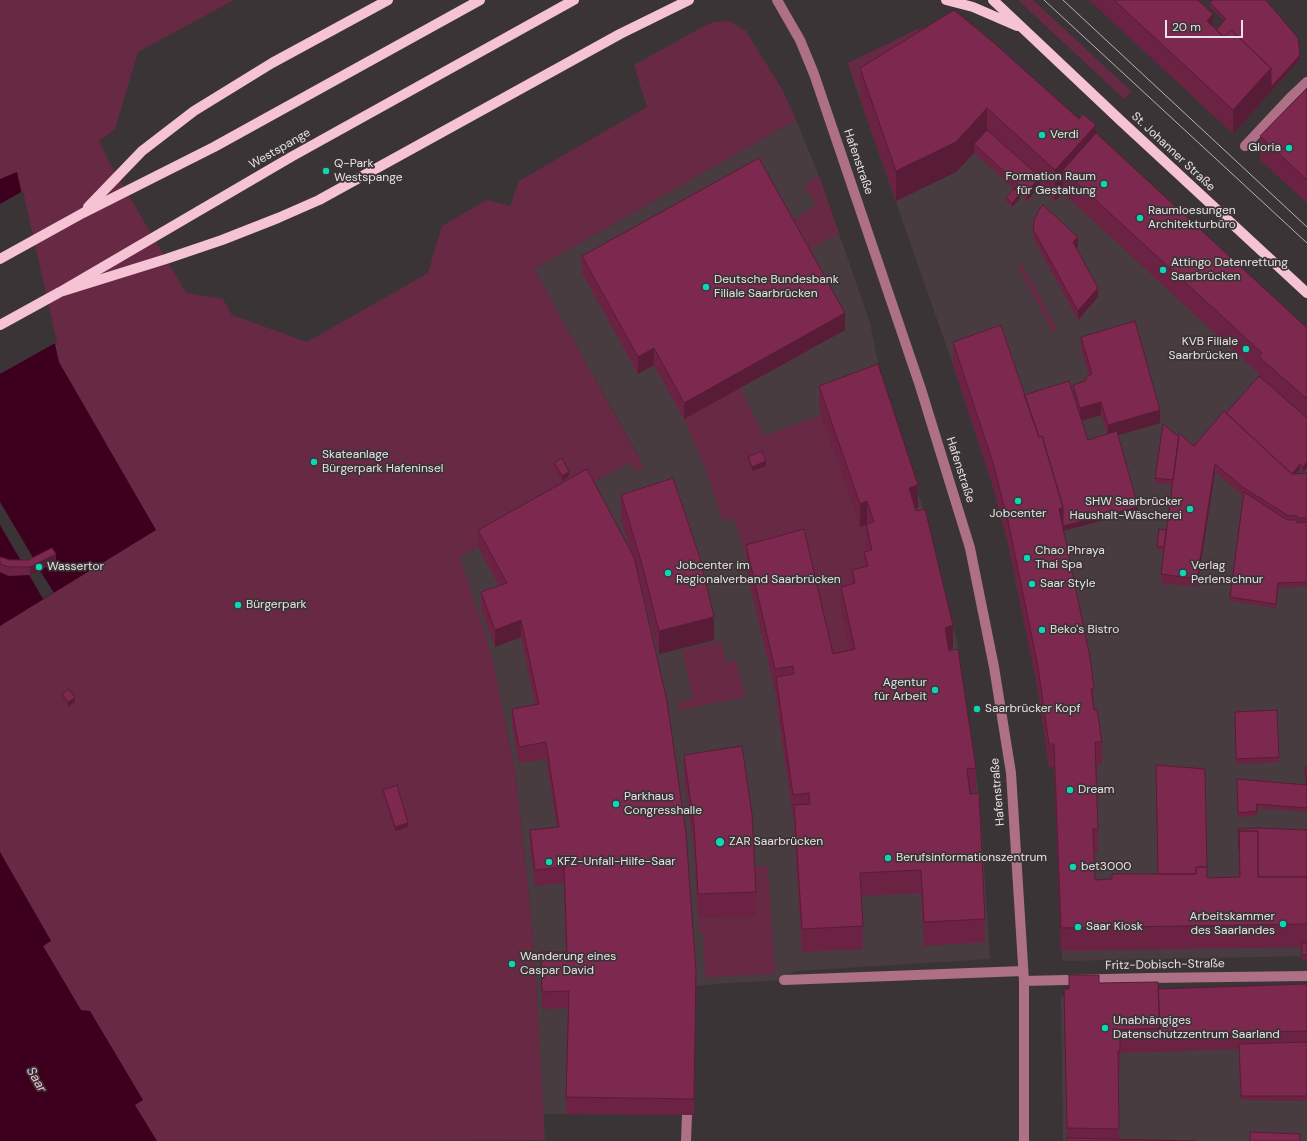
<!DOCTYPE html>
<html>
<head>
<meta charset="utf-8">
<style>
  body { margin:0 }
  #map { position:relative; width:1307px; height:1141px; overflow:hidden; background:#3b3436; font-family:"DM Sans",sans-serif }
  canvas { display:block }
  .scale { position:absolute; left:1165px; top:20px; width:78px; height:18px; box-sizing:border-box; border:2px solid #e7e2e3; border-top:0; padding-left:5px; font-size:12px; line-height:14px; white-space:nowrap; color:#e7e2e3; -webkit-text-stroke:3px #3b3436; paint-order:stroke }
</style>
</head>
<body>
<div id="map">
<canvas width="1307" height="1141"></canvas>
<div class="scale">20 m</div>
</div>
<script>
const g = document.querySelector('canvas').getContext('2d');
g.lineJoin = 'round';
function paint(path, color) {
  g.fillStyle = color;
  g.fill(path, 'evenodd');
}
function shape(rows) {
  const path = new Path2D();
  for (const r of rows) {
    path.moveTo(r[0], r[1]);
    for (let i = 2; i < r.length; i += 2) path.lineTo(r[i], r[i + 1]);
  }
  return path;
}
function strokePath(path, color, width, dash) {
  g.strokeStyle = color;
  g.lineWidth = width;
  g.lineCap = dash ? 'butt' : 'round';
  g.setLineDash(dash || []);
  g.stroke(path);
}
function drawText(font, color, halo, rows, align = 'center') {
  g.font = font + ' "DM Sans",sans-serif';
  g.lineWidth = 3.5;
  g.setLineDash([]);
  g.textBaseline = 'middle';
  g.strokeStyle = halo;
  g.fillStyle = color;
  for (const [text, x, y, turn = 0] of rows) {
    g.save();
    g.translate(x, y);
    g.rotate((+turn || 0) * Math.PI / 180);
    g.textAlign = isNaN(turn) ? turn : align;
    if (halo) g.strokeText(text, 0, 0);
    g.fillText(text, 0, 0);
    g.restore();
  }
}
paint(shape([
  [878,66,1307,352,1307,956,1062,961,1054,767,1049,767,1038,690,1008,544,993,487,953,365,856,88,860,86],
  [796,120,819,176,870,323,883,386,926,518,958,647,962,672,980,805,990,959,794,971,784,980,727,983,696,986,694,1115,543,1114,534,943,515,769,506,723,460,557,639,457,534,269],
  [1307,990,1307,1141,1063,1141,1061,996]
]), '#493c40');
paint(shape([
  [0,0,234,0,138,52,115,129,99,141,108,160,186,293,223,299,232,315,307,342,428,273,442,226,487,200,510,206,519,181,647,107,634,65,693,32,713,22,729,21,746,31,783,91,796,120,534,269,644,467,636,472,630,462,460,557,491,653,515,769,534,943,545,1140,157,1141,134,1105,143,1100,90,1011,81,1010,43,946,51,940,0,852],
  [1018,0,1033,0,1131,91,1124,99],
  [928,27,867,77,860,86,856,88,848,63,916,30],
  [819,176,839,233,810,250,793,220,816,205,804,185],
  [1016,262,1022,264,1057,329,1052,331],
  [740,388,764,436,821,415,860,527,867,524,872,573,855,673,833,678,748,562,734,518,723,521,705,468,684,419],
  [721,641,726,662,736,660,745,697,679,710,677,702,693,699,682,651],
  [768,866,775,974,705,977,703,933,699,933,698,918,756,916,754,867]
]), '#682944');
paint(shape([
  [17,172,59,362,156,530,0,626,0,572,9,576,0,565,0,179],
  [0,852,51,941,43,946,81,1010,90,1011,143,1100,135,1105,157,1141,0,1141]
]), '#3c001e');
paint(shape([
  [23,191,57,342,0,374,0,204],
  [0,502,38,566,27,571,0,525],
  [39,569,54,593,43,599,28,573]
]), '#3b3436');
strokePath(shape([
  [777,0,800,40,814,74,920,386,970,548,994,667,1011,773,1024,981,1024,1141],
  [1245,146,1290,98,1307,82],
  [784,980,1023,971],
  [1024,981,1149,978,1307,976],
  [686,1141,687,1115]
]), '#ad7086', 10);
strokePath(shape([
  [946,0,973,7,1017,26],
  [993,0,1120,120,1307,293],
  [88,207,142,151,194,111,272,63,388,0],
  [0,259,83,213,214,147,480,0],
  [60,292,166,259,222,240,278,218,319,200,620,34,689,0],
  [0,325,60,292,291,157,574,0]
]), '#f6c3d4', 10);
strokePath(shape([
  [1044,0,1307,243],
  [1063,0,1307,227]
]), '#b7b2b3', 1);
paint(shape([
  [1089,0,1198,0,1213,26,1216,30,1224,21,1210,7,1210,3,1300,59,1233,134],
  [860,68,1079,119,1096,133,1307,328,1307,467,1303,472,1300,469,1296,474,1307,473,1307,586,1278,588,1276,608,1230,601,1230,597,1243,496,1215,472,1197,587,1161,583,1161,574,1164,551,1157,550,1157,546,1166,530,1172,485,1155,483,1155,478,1179,437,1194,446,1226,413,1259,376,1259,374,1063,193,1055,201,1039,186,1027,201,1020,194,1020,199,1012,207,1006,202,1006,197,1014,189,974,153,956,172,896,201,860,99],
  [1307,88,1307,203,1260,160,1260,136],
  [1033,229,1078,246,1076,248,1098,297,1078,320,1033,238],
  [582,256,845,330,684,419,654,365,638,374,582,273],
  [1081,337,1160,423,1118,435,1138,511,1063,531,1094,688,1094,709,1102,742,1102,765,1096,765,1098,829,1098,852,1094,852,1095,880,1112,879,1112,874,1207,878,1239,877,1238,829,1307,830,1307,960,1302,960,1302,947,1061,951,1054,767,1049,767,1038,690,1008,544,993,487,953,365,953,342,1024,395,1073,394,1073,385,1085,381,1089,375,1081,349],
  [1101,415,1107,434,1088,440,1082,421],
  [819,386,918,508,916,509,953,648,949,650,976,768,976,791,969,792,985,919,985,942,924,946,921,893,861,896,863,926,863,949,802,952,794,829,794,818,793,818,776,701,776,692,775,692,746,568,746,545,833,654,850,650,841,611,841,587,852,584,852,570,864,567,864,552,867,551,866,548,866,525,860,527,819,409],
  [748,457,766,466,752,471,748,461],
  [554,463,569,476,562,481,554,467],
  [621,495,714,640,659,654,641,584,635,565,696,970,694,1115,566,1114,568,1008,542,1009,541,969,541,952,566,952,564,883,535,886,530,847,530,830,557,828,546,759,519,763,512,726,512,709,535,705,521,637,495,647,481,609,481,592,499,586,478,547,478,530,632,554,621,519],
  [0,557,10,560,56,562,30,575,9,576,0,572],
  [62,694,75,702,68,707,62,698],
  [1235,712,1279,757,1279,762,1236,764],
  [684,755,756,892,756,916,698,918,694,849,684,778],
  [1305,768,1307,768,1307,812,1257,808,1257,816,1238,817,1237,779,1307,785],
  [383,790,408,827,395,831,383,794],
  [1099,983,1158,989,1307,984,1307,1101,1241,1100,1239,1049,1120,1053,1120,1075,1118,1074,1119,1139,1195,1141,1067,1141,1064,989,1069,989]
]), '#6c2243');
paint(shape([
  [1213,14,1213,37,1207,21],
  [1300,55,1300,59,1233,134,1233,110,1271,68],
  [987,108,987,139,974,144,974,153,956,172,896,201,896,171],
  [1096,125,1096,156,1063,170,1063,193,1055,201,1055,170],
  [1040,177,1040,186,1027,201,1027,192],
  [1020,194,1020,199,1012,207,1012,203],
  [1078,237,1078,246,1073,251,1073,242],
  [1098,288,1098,297,1078,320,1078,311],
  [845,313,845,330,684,419,684,403],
  [654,348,654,365,638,374,638,357],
  [1101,402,1101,415,1080,421,1080,408],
  [1160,410,1160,423,1108,438,1108,425],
  [766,461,766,466,752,471,752,467],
  [1307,462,1307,467,1303,472,1303,467],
  [1215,464,1215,472,1197,587,1197,579],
  [1300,464,1300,469,1290,480,1290,476],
  [569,472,569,476,562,481,562,476],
  [918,485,918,508,909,511,909,488],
  [867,501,867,524,860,527,860,504],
  [1063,507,1138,507,1138,511,1059,532,1059,509],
  [56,554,56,562,30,575,30,567],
  [1278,583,1278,588,1276,608,1276,604],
  [714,617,714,640,659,654,659,631],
  [521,620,521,637,495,647,495,630],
  [953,625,953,648,945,651,945,628],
  [75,698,75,702,68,707,68,702],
  [408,823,408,827,395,831,395,827]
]), '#581c37');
const building = shape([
  [1114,0,1198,0,1213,14,1207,21,1224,37,1231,30,1271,68,1233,110,1114,0],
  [1212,0,1266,0,1298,38,1300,55,1271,87,1271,68,1231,30,1224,37,1216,30,1226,19,1210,3,1212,0],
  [954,10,993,42,1079,119,1083,114,1096,125,1055,170,987,108,956,142,896,171,860,68,954,10],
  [1307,88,1307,180,1260,136,1307,88],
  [987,130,1040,177,1027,192,974,144,987,130],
  [1096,133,1307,328,1307,399,1259,357,1262,353,1063,170,1096,133],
  [759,158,845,313,684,403,654,348,638,357,582,256,759,158],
  [1014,189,1020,194,1012,203,1006,197,1014,189],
  [1043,205,1078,237,1073,242,1098,288,1078,311,1033,229,1034,220,1039,210,1043,205],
  [1135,321,1160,410,1108,425,1101,402,1080,408,1073,385,1085,381,1087,376,1092,374,1081,337,1135,321],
  [1001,325,1039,437,1042,436,1063,507,1059,509,1090,657,1094,688,1091,689,1094,710,1097,709,1102,742,1095,742,1098,829,1093,829,1095,880,1112,879,1112,874,1196,874,1196,867,1207,867,1207,878,1240,877,1239,831,1258,831,1258,877,1307,877,1307,924,1061,928,1054,744,1049,744,1038,667,1008,521,993,463,953,342,1001,325],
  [878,364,918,485,909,488,916,511,925,509,953,625,945,628,949,651,958,649,976,768,967,769,970,794,979,793,985,919,924,922,921,870,860,873,863,926,802,929,794,805,810,804,809,793,793,795,776,677,794,674,793,666,775,669,746,545,804,529,833,654,855,649,841,587,855,583,852,570,868,566,864,552,872,550,866,524,874,522,867,501,860,504,819,386,878,364],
  [1259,376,1307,418,1307,462,1303,467,1300,464,1292,474,1226,413,1259,376],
  [1069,381,1088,440,1117,431,1138,507,1063,526,1063,507,1042,436,1039,437,1024,395,1069,381],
  [1224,411,1292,474,1307,473,1307,518,1297,518,1297,516,1287,515,1244,488,1215,464,1197,579,1161,574,1179,433,1194,446,1224,411],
  [1163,424,1179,437,1173,480,1155,478,1163,424],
  [762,451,766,461,752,467,748,457,762,451],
  [562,458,569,472,562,476,554,463,562,458],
  [587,469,634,557,667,701,686,833,696,970,694,1099,566,1097,569,991,542,992,541,952,567,952,564,867,535,870,530,830,559,827,546,742,519,747,512,709,539,704,521,620,495,630,481,592,507,583,478,530,587,469],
  [673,478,700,558,714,617,659,631,641,561,621,495,673,478],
  [1244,492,1287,520,1297,520,1297,523,1307,522,1307,582,1278,583,1276,604,1230,597,1244,492],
  [1159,529,1166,530,1164,547,1157,546,1159,529],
  [52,548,56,554,30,567,9,567,0,564,0,557,10,560,28,560,52,548],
  [69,689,75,698,68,702,62,694,69,689],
  [1277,710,1279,757,1236,759,1235,712,1277,710],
  [742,746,752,814,756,892,698,894,694,825,684,755,742,746],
  [1156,765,1205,769,1207,867,1196,867,1196,874,1158,874,1156,765],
  [1305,768,1307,768,1307,808,1256,804,1257,811,1238,813,1237,779,1307,785,1305,768],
  [397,785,408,823,395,827,383,790,397,785],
  [1258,828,1307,830,1307,877,1258,877,1258,831,1239,831,1239,850,1238,829,1258,828],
  [1302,943,1307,943,1307,955,1302,955,1302,943],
  [1069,975,1099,975,1099,983,1158,982,1160,1028,1120,1030,1120,1051,1118,1051,1119,1129,1067,1128,1064,989,1069,989,1069,975],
  [1307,984,1307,1031,1160,1035,1158,989,1307,984],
  [1307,1042,1307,1096,1241,1096,1239,1044,1307,1042],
  [1250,1132,1300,1134,1300,1141,1250,1141,1250,1132],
  [1067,1138,1195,1141,1067,1141,1067,1138]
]);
paint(building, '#7d284e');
strokePath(building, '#581c37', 1);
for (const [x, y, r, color] of [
  [1042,135,4,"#0fd5b4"],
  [1289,148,4,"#0fd5b4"],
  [326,171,4,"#0fd5b4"],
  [1104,184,4,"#0fd5b4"],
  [1140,218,4,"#0fd5b4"],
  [1163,270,4,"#0fd5b4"],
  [706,287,4,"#0fd5b4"],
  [1246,349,4,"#0fd5b4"],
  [314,462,4,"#0fd5b4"],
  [1018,501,4,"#0fd5b4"],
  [1190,509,4,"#0fd5b4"],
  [1027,558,4,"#0fd5b4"],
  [39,567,4,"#0fd5b4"],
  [668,573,4,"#0fd5b4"],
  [1183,573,4,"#0fd5b4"],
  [1032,584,4,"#0fd5b4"],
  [238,605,4,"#0fd5b4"],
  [1042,630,4,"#0fd5b4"],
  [935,690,4,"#0fd5b4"],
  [977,709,4,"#0fd5b4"],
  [1070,790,4,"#0fd5b4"],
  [616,804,4,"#0fd5b4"],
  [720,842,5,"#0fd5b4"],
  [888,858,4,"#0fd5b4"],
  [549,862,4,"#0fd5b4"],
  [1073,867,4,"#0fd5b4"],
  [1283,924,4,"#0fd5b4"],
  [1078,927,4,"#0fd5b4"],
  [512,964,4,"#0fd5b4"],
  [1105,1028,4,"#0fd5b4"]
]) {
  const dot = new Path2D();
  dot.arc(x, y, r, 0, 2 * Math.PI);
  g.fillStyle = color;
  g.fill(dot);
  strokePath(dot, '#3b3436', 1.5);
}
drawText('12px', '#e7e2e3', '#3b3436', [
  ["Verdi",1050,135],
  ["Gloria",1281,148,"right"],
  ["Q-Park",334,164],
  ["Westspange",334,178],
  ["Formation Raum",1096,177,"right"],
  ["für Gestaltung",1096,191,"right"],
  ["Raumloesungen",1148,211],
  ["Architekturbüro",1148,225],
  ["Attingo Datenrettung",1171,263],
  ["Saarbrücken",1171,277],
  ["Deutsche Bundesbank",714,280],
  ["Filiale Saarbrücken",714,294],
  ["KVB Filiale",1238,342,"right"],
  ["Saarbrücken",1238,356,"right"],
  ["Skateanlage",322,455],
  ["Bürgerpark Hafeninsel",322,469],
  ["SHW Saarbrücker",1182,502,"right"],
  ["Haushalt-Wäscherei",1182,516,"right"],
  ["Jobcenter",1018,514,"center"],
  ["Chao Phraya",1035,551],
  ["Thai Spa",1035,565],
  ["Jobcenter im",676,566],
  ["Regionalverband Saarbrücken",676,580],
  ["Verlag",1191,566],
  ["Perlenschnur",1191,580],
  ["Wassertor",47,567],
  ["Saar Style",1040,584],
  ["Bürgerpark",246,605],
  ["Beko's Bistro",1050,630],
  ["Agentur",927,683,"right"],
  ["für Arbeit",927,697,"right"],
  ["Saarbrücker Kopf",985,709],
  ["Dream",1078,790],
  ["Parkhaus",624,797],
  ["Congresshalle",624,811],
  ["ZAR Saarbrücken",729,842],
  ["Berufsinformationszentrum",896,858],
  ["KFZ-Unfall-Hilfe-Saar",557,862],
  ["bet3000",1081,867],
  ["Arbeitskammer",1275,917,"right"],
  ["des Saarlandes",1275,931,"right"],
  ["Saar Kiosk",1086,927],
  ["Wanderung eines",520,957],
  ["Caspar David",520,971],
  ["Unabhängiges",1113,1021],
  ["Datenschutzzentrum Saarland",1113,1035]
], 'left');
drawText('12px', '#e7e2e3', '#3b3436', [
  ["Westspange",280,149,-30],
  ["St. Johanner Straße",1173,152,43],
  ["Hafenstraße",858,162,71],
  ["Hafenstraße",960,470,72],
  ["Hafenstraße",998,792,-95],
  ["Fritz-Dobisch-Straße",1165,965,-1]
]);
drawText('italic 13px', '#f2bfd0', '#3b3436', [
  ["Saar",36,1080,60]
]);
</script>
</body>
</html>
